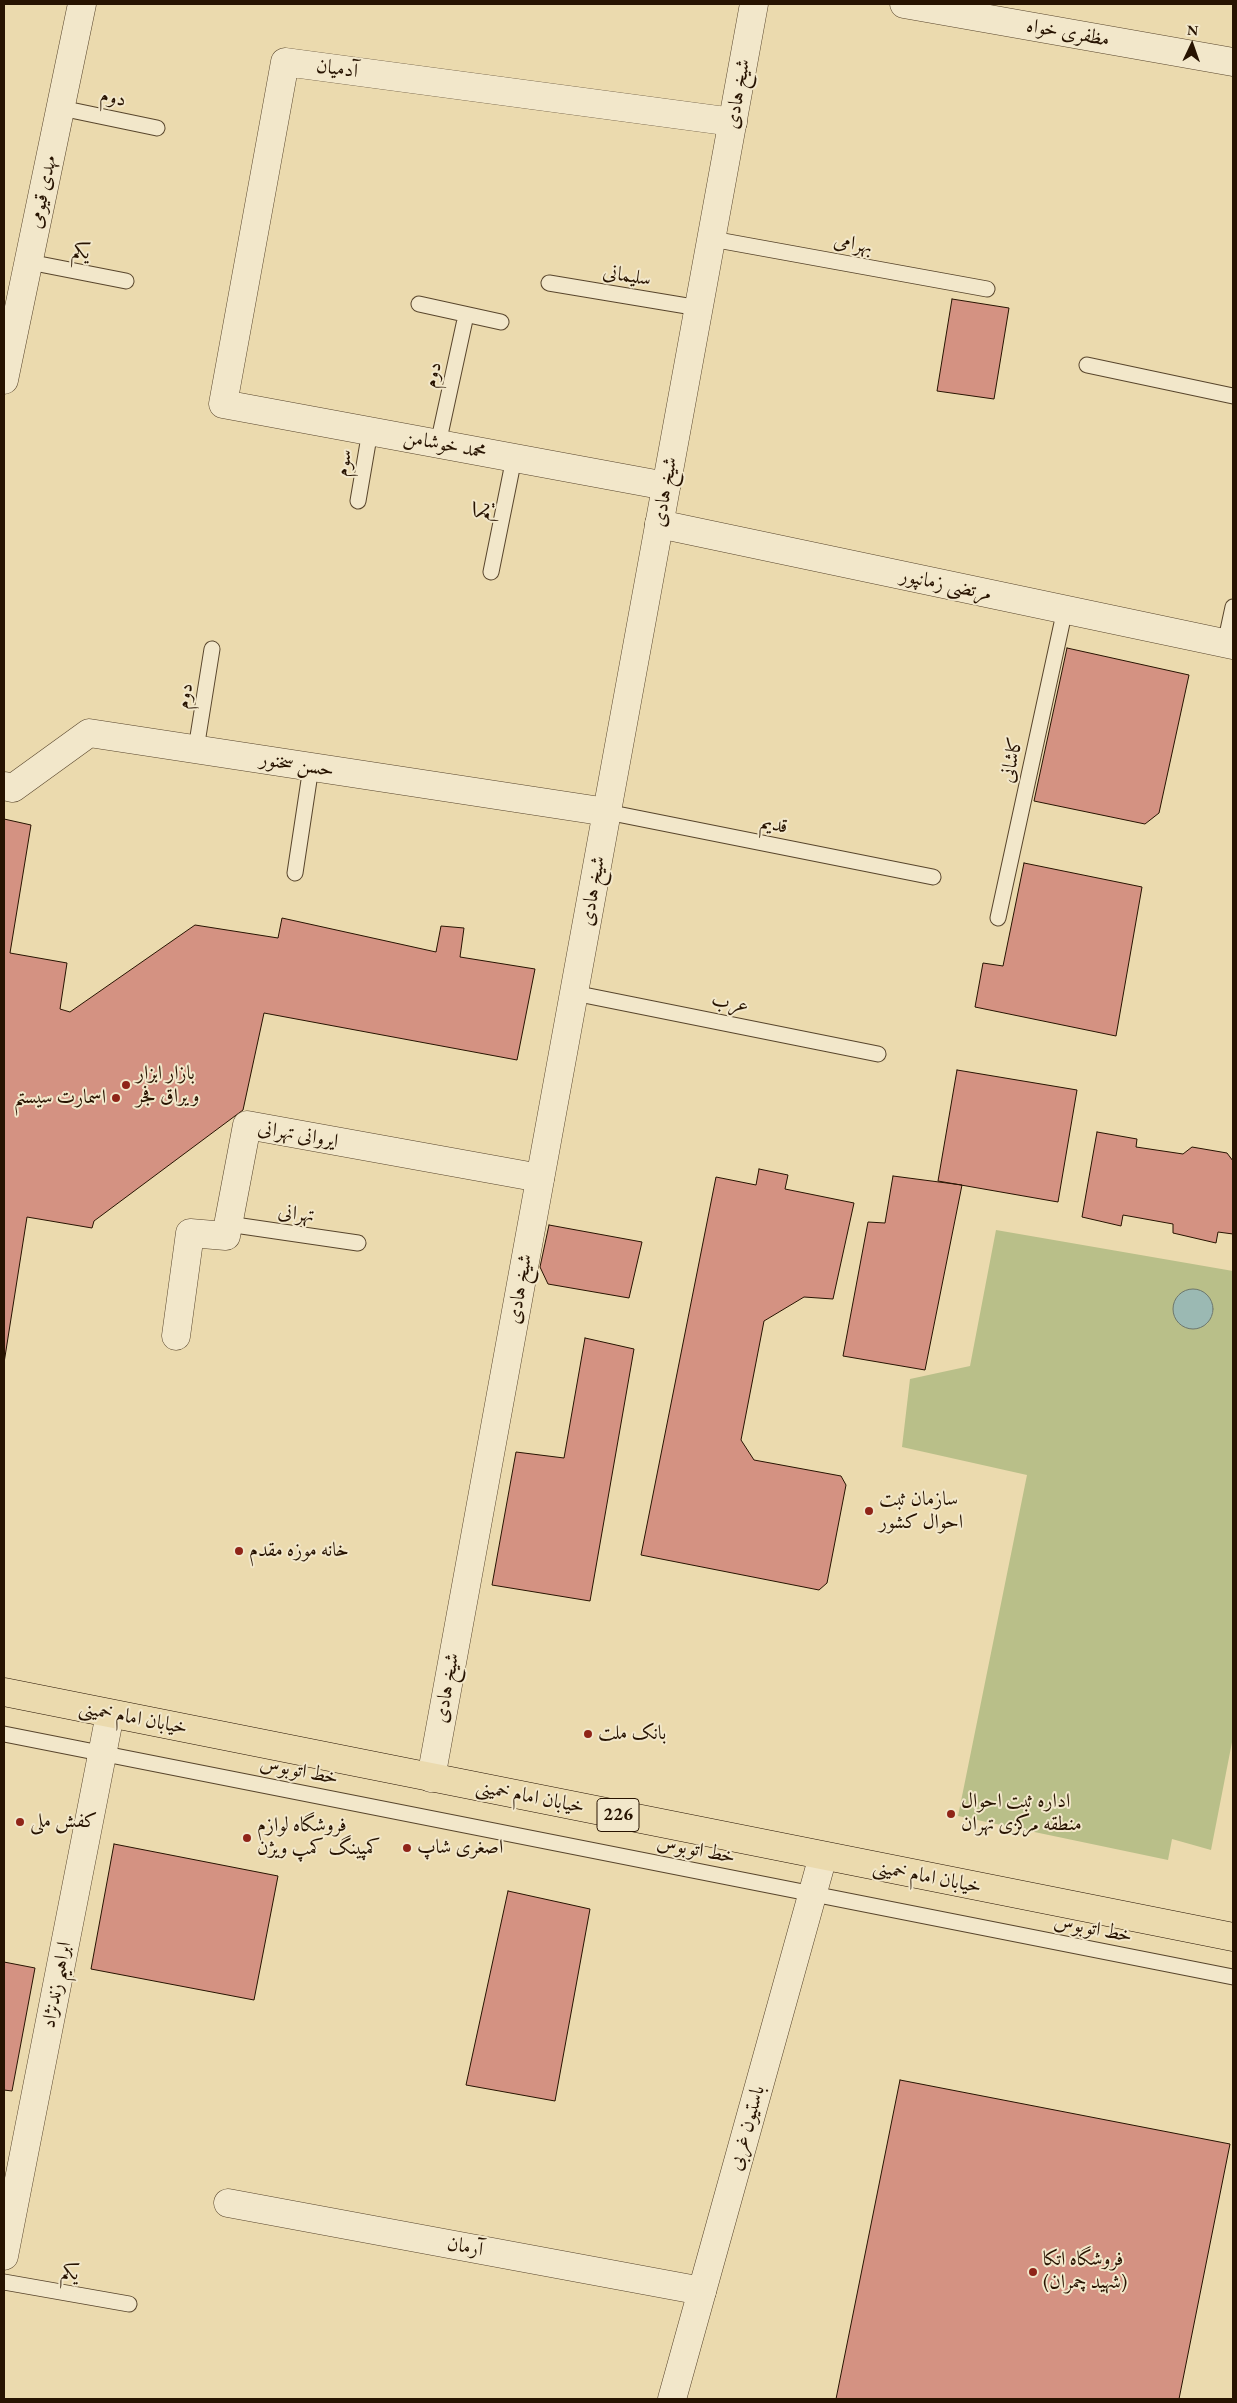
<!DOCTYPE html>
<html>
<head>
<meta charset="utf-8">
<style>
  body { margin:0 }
  #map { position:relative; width:1237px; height:2403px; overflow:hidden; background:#ebdaae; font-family:"EB Garamond",serif }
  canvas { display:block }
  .frame { position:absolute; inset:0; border:5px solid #271301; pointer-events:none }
  .north { position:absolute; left:1167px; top:20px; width:50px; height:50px; -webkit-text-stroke:4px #f2e7ca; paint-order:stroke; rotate:3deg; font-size:14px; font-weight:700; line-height:20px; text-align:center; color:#271301 }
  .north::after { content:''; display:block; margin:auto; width:18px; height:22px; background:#271301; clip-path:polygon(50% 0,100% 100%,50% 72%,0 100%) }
</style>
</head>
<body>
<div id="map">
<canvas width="1237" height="2403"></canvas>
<div class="frame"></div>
<div class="north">N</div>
</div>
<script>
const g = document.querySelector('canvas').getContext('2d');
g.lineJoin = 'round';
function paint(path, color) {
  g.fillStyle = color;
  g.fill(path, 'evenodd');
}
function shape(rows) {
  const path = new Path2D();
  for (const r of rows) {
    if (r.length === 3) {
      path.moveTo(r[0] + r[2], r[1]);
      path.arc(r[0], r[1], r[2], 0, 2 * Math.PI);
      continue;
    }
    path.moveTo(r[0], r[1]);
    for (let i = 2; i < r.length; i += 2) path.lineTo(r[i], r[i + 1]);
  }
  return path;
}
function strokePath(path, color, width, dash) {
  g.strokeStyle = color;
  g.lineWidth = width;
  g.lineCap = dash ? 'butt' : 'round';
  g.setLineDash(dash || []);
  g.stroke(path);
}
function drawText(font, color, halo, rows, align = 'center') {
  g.font = font + ' "EB Garamond",Amiri,serif';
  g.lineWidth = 4;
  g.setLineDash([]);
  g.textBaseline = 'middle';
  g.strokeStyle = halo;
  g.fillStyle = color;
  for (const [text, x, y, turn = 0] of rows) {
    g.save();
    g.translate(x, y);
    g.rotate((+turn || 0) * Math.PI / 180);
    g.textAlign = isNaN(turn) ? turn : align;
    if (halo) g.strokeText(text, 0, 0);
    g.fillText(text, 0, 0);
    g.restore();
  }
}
paint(shape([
  [996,1230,1233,1271,1233,1737,1211,1850,1172,1839,1168,1860,958,1816,1027,1475,902,1447,910,1379,970,1366],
  [1178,1295,1211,1301,1213,1313,1207,1324,1194,1329,1181,1325,1174,1314,1175,1301]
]), '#b9bf89');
const water = shape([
  [1193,1309,20]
]);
paint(water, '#9bb9b3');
strokePath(water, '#6d776c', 1);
const building = shape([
  [952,299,1009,308,994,399,937,391,952,299],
  [1067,648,1189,675,1159,813,1145,824,1034,801,1067,648],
  [4,819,31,825,10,953,67,963,60,1009,70,1012,195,925,278,938,282,918,436,952,441,926,464,928,460,957,535,969,517,1060,264,1013,243,1110,94,1221,92,1228,27,1217,4,1363,4,819],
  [1024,863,1142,887,1116,1036,975,1007,983,963,1003,966,1024,863],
  [957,1070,1077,1090,1058,1202,938,1181,957,1070],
  [1097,1132,1137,1139,1136,1147,1183,1154,1192,1147,1227,1153,1233,1161,1233,1234,1218,1232,1216,1243,1173,1233,1173,1224,1123,1215,1121,1226,1082,1217,1097,1132],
  [759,1169,788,1175,785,1189,854,1203,833,1299,804,1297,764,1321,741,1440,754,1460,841,1476,846,1485,827,1583,819,1590,641,1555,716,1177,756,1185,759,1169],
  [893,1176,962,1185,925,1370,843,1356,868,1222,885,1223,893,1176],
  [549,1225,642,1242,629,1298,548,1284,540,1267,549,1225],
  [585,1338,634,1349,590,1601,492,1585,516,1452,564,1458,585,1338],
  [114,1844,278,1876,254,2000,91,1969,114,1844],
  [508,1891,590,1909,555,2101,466,2085,508,1891],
  [4,1962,35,1968,12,2091,4,2090,4,1962],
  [900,2080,1230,2144,1179,2399,836,2399,900,2080]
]);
paint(building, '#d49282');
strokePath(building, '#271301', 1);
const service = shape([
  [61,108,157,128],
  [712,239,987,289],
  [29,262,126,281],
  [549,283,699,308],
  [419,304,501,322],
  [1087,365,1233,396],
  [438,444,466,315],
  [358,501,370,431],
  [491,572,514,458],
  [1225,644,1233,607],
  [196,749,212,649],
  [607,812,933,877],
  [295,873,311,767],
  [998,918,1065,609],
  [574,993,878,1054],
  [228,1224,358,1243],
  [4,1734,1233,1977],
  [4,2282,129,2304]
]);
const minor = shape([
  [904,4,1233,62],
  [4,380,82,4],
  [666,486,223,404,285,62,733,122],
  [659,524,1233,645],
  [4,786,13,788,89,733,607,812],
  [176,1336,190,1233,226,1236,247,1125,540,1178],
  [228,2203,702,2291],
  [4,2256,110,1714]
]);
const tertiary = shape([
  [431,1778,754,4],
  [672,2399,823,1856]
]);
const primary = shape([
  [4,1692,1233,1937]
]);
strokePath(service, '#58452c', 17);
strokePath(minor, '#58452c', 29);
strokePath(tertiary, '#58452c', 29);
strokePath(primary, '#271301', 29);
strokePath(service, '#f2e7ca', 15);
strokePath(minor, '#f2e7ca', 28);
strokePath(tertiary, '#f2e7ca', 28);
strokePath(primary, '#ebdaae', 28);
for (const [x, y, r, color] of [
  [126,1085,5,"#8f2418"],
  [116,1098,5,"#8f2418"],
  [869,1511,5,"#8f2418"],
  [239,1551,5,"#8f2418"],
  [588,1734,5,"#8f2418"],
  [951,1814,5,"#8f2418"],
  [20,1822,5,"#8f2418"],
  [247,1838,5,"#8f2418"],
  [407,1848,5,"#8f2418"],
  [1033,2272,5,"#8f2418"]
]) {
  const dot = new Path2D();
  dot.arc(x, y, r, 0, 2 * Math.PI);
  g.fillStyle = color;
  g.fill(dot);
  strokePath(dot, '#f2e7ca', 2);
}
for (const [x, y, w] of [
  [618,1815,42]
]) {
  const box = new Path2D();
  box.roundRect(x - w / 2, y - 16.5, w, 33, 4);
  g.fillStyle = '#f2e7ca';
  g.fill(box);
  strokePath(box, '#271301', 1);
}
drawText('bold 19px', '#271301', null, [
  ["226",618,1815]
]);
drawText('20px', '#271301', '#f2e7ca', [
  ["مظفری خواه",1068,33,10],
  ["آدمیان",337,69,8],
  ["شیخ هادی",738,94,-80],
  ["دوم",113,98,12],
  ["مهدی قیومی",43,192,-78],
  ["بهرامی",853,244,10],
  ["یکم",81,252,11],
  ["سلیمانی",627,276,10],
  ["دوم",433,375,-78],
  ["محمد خوشامن",445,445,11],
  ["سوم",344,463,-81],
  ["شیخ هادی",665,492,-80],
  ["یکم",483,511,-79],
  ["مرتضی زمانپور",946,585,12],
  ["دوم",185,696,-81],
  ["کاشانی",1012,760,-78],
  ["حسن سخنور",297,765,9],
  ["قدیم",774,825,11],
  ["شیخ هادی",593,891,-80],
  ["عرب",730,1003,11],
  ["ایروانی تهرانی",298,1135,10],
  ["تهرانی",296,1214,8],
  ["شیخ هادی",520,1289,-80],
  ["شیخ هادی",447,1688,-80],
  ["خیابان امام خمینی",133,1718,11],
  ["خط اتوبوس",299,1771,11],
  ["خیابان امام خمینی",530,1797,11],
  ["خط اتوبوس",696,1850,11],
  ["خیابان امام خمینی",927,1877,11],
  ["خط اتوبوس",1093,1929,11],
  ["ابراهیم زندنژاد",57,1985,-79],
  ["باستیون غربی",747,2128,-74],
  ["آرمان",465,2247,11],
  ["یکم",70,2273,10]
]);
drawText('20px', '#271301', '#f2e7ca', [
  ["بازار ابزار",136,1074],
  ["و یراق فجر",136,1097],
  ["اسمارت سیستم",106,1098,"right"],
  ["سازمان ثبت",879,1500],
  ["احوال کشور",879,1523],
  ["خانه موزه مقدم",249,1551],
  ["بانک ملت",598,1734],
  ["اداره ثبت احوال",961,1802],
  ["منطقه مركزی تهران",961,1825],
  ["کفش ملی",30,1822],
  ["فروشگاه لوازم",257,1826],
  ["کمپینگ کمپ ویژن",257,1849],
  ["اصغری شاپ",417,1848],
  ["فروشگاه اتکا",1043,2260],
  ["(شهید چمران)",1043,2283]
], 'left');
</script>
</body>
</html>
